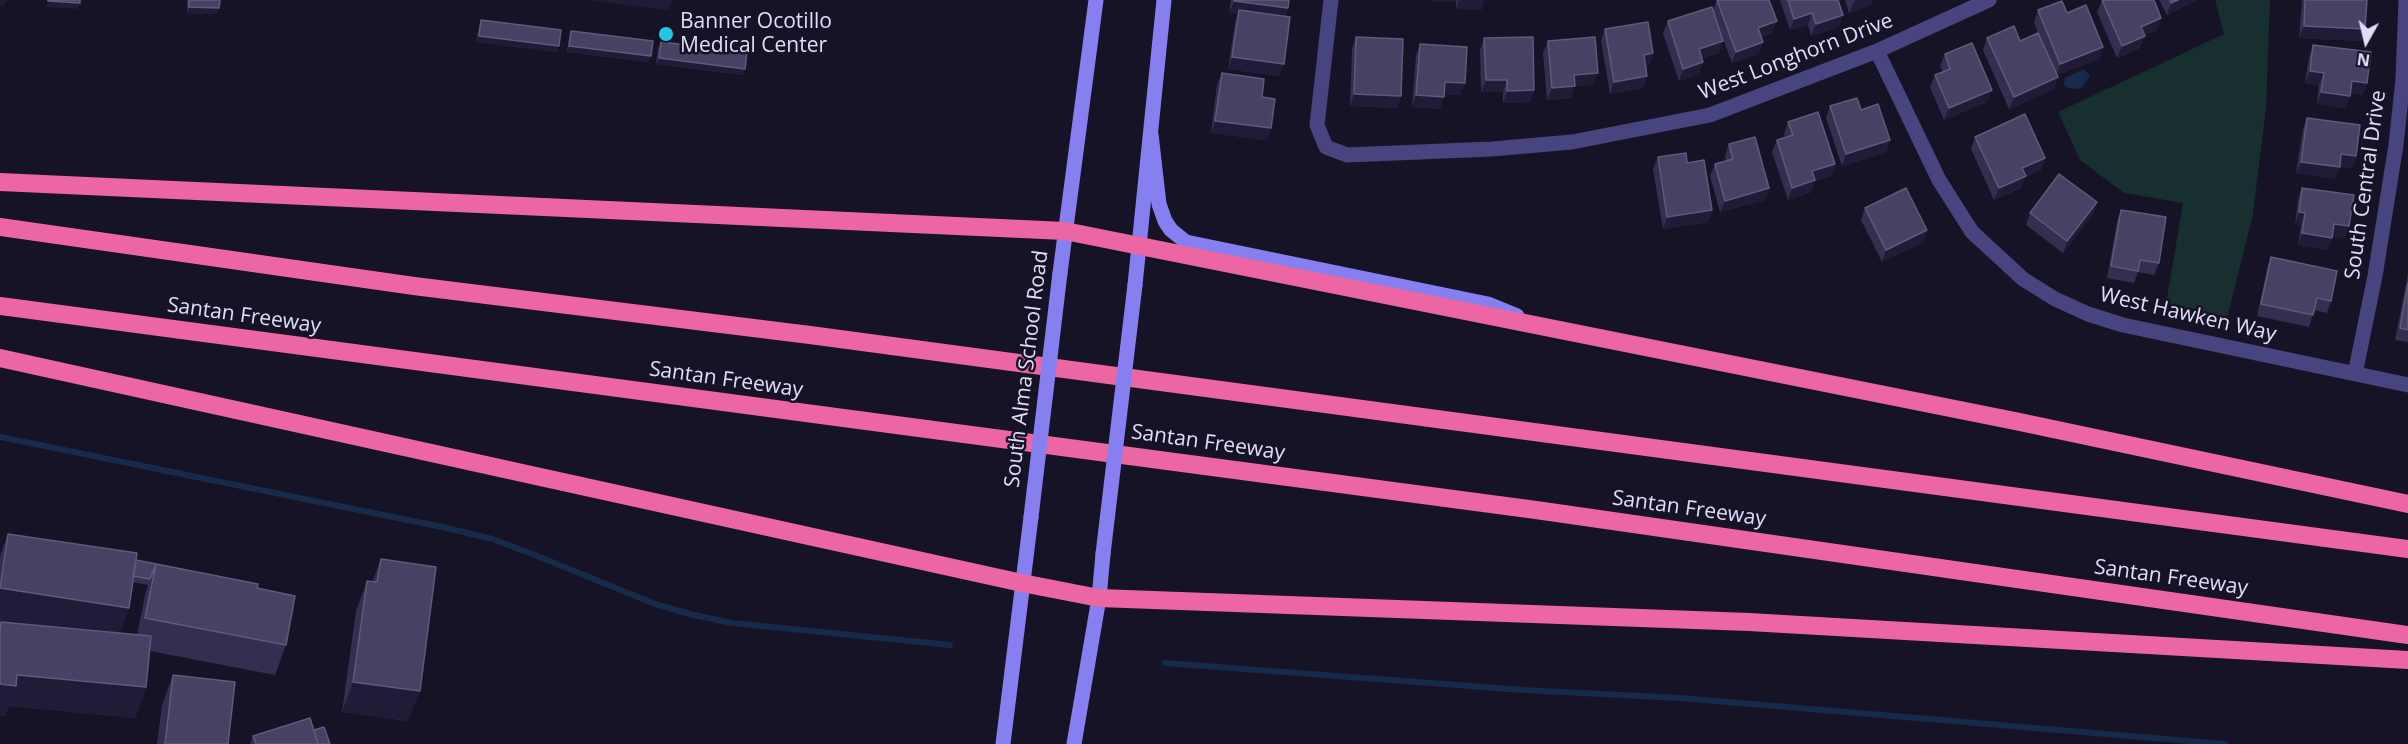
<!DOCTYPE html>
<html>
<head>
<meta charset="utf-8">
<style>
  body { margin:0 }
  #map { position:relative; width:2408px; height:744px; overflow:hidden; background:#171326; font-family:"Open Sans",sans-serif }
  canvas { display:block }
  .north { position:absolute; left:2336px; top:12px; width:60px; height:60px; -webkit-text-stroke:4px #171326; paint-order:stroke; rotate:188deg; font-size:16px; font-weight:700; line-height:24px; text-align:center; color:#e0dcfb }
  .north::after { content:''; display:block; margin:auto; width:21px; height:27px; background:#e0dcfb; clip-path:polygon(50% 0,100% 100%,50% 72%,0 100%) }
</style>
</head>
<body>
<div id="map">
<canvas width="2408" height="744"></canvas>
<div class="north">N</div>
</div>
<script>
const g = document.querySelector('canvas').getContext('2d');
g.lineJoin = 'round';
function paint(path, color) {
  g.fillStyle = color;
  g.fill(path, 'evenodd');
}
function shape(rows) {
  const path = new Path2D();
  for (const r of rows) {
    path.moveTo(r[0], r[1]);
    for (let i = 2; i < r.length; i += 2) path.lineTo(r[i], r[i + 1]);
  }
  return path;
}
function strokePath(path, color, width, dash) {
  g.strokeStyle = color;
  g.lineWidth = width;
  g.lineCap = dash ? 'butt' : 'round';
  g.setLineDash(dash || []);
  g.stroke(path);
}
function drawText(font, color, halo, rows, align = 'center') {
  g.font = font + ' "Open Sans",sans-serif';
  g.lineWidth = 5;
  g.setLineDash([]);
  g.textBaseline = 'middle';
  g.strokeStyle = halo;
  g.fillStyle = color;
  for (const [text, x, y, turn = 0] of rows) {
    g.save();
    g.translate(x, y);
    g.rotate((+turn || 0) * Math.PI / 180);
    g.textAlign = isNaN(turn) ? turn : align;
    if (halo) g.strokeText(text, 0, 0);
    g.fillText(text, 0, 0);
    g.restore();
  }
}
paint(shape([
  [2215,0,2270,0,2266,109,2253,214,2225,327,2165,310,2183,203,2124,193,2080,160,2058,112,2224,34]
]), '#172f2f');
paint(shape([
  [2084,69,2090,76,2081,89,2068,88,2064,85,2065,78]
]), '#172a4a');
strokePath(shape([
  [0,437,447,528,492,539,530,553,655,604,690,614,732,623,950,645],
  [1165,663,1523,690,1680,698,2225,744]
]), '#172a4a', 6);
strokePath(shape([
  [1331,0,1317,125,1326,147,1347,155,1492,149,1572,142,1710,115,1877,51,1989,0],
  [1877,51,1939,180,1972,232,2023,279,2055,299,2088,314,2123,325,2408,385],
  [2355,374,2375,276,2396,145,2403,79,2406,0]
]), '#48447f', 15);
strokePath(shape([
  [1151,134,1159,204,1165,221,1171,230,1186,242,1488,304,1517,316],
  [1060,273,1096,0],
  [1135,285,1164,0],
  [1003,744,1031,517],
  [1074,744,1099,598,1103,554]
]), '#857fef', 15);
strokePath(shape([
  [0,182,1065,231,2015,421,2408,504],
  [0,227,414,286,810,335,2408,549],
  [0,306,1536,510,2408,635],
  [0,358,1022,583,1099,598,1749,622,2408,660]
]), '#eb66a2', 18);
strokePath(shape([
  [1031,517,1060,273],
  [1103,554,1135,285]
]), '#857fef', 15);
paint(shape([
  [187,0,220,0,219,8,217,14,187,13],
  [1231,0,1289,0,1288,8,1285,16,1284,64,1279,76,1228,69,1235,22,1238,14,1229,13],
  [1432,0,1484,0,1481,10,1456,9,1456,2,1432,2],
  [1717,0,1769,0,1772,33,1761,37,1759,54,1732,63,1720,31,1719,53,1702,58,1699,74,1679,81,1663,33,1668,21,1713,10],
  [1780,0,1838,0,1839,27,1811,36,1808,25,1790,30],
  [1845,0,1873,0,1871,5,1849,13],
  [2102,0,2161,18,2157,30,2144,35,2140,48,2117,58,2097,12],
  [2159,0,2197,0,2167,15],
  [2302,0,2367,0,2365,29,2361,41,2299,38],
  [2038,10,2067,13,2103,47,2099,59,2058,75,2054,89,2009,109,1983,50,1987,38,2020,41,2038,33,2034,22],
  [481,20,557,52,476,42,479,26],
  [1605,29,1653,53,1649,65,1646,66,1647,76,1643,88,1610,94,1601,41],
  [571,31,648,62,567,52,569,37],
  [1356,37,1401,96,1397,108,1350,106,1352,48],
  [1484,38,1534,90,1530,102,1503,103,1503,92,1481,92,1480,50],
  [1548,41,1593,85,1575,86,1571,98,1547,100,1543,53],
  [661,42,745,69,742,75,656,64,658,48],
  [1420,44,1465,83,1460,95,1444,94,1440,109,1412,107,1416,55],
  [2313,45,2367,83,2363,95,2350,93,2346,108,2317,104,2319,85,2305,83,2309,57],
  [1945,54,1987,102,1944,120,1930,87,1935,75,1943,72,1940,66],
  [1222,73,1262,97,1267,140,1211,133,1217,85],
  [1830,106,1861,110,1890,140,1886,152,1842,166,1826,118],
  [2307,118,2356,156,2352,168,2340,166,2335,179,2296,173,2303,129],
  [1788,122,1835,164,1831,176,1815,181,1811,192,1788,200,1772,152,1777,140,1785,138,1784,134],
  [1975,137,2045,158,2041,170,2025,177,2021,188,1994,200,1971,149],
  [1729,144,1769,188,1765,200,1720,212,1710,176,1715,164,1726,161,1725,156],
  [1658,157,1687,163,1712,210,1708,222,1663,229,1653,169],
  [2302,188,2349,226,2345,238,2332,236,2328,250,2298,245,2301,225,2295,224,2298,200],
  [2097,202,2093,214,2063,253,2026,225,2030,213],
  [1865,208,1927,230,1923,242,1882,262,1861,220],
  [2121,210,2159,263,2154,275,2138,272,2134,283,2107,278,2117,222],
  [2271,257,2331,301,2327,313,2314,310,2309,327,2257,316,2267,269],
  [2408,273,2408,342,2395,340],
  [8,534,136,560,257,588,286,645,275,675,150,651,146,687,135,718,9,706,5,716,0,716,0,625,1,622,23,624,0,621,0,556],
  [132,582,148,585,145,595,137,635,119,633,129,608],
  [381,559,408,721,342,712,356,611,367,581,372,582],
  [173,675,228,744,157,744,162,705],
  [314,730,330,744,250,744,253,736]
]), '#362e51');
paint(shape([
  [0,0,7,0,4,6,0,6],
  [584,0,673,0,669,10],
  [1433,0,1457,0,1456,2,1432,2],
  [1459,0,1484,0,1481,10,1456,9],
  [1858,0,1873,0,1871,5,1849,13,1854,1],
  [2178,0,2197,0,2167,15,2171,3],
  [48,1,80,3,78,9,46,7],
  [1234,1,1288,8,1283,20,1239,10,1238,14,1229,13],
  [189,7,219,8,217,14,187,13],
  [1812,13,1808,25,1790,30,1794,19],
  [1843,15,1839,27,1811,36,1816,24],
  [2161,18,2157,30,2136,39,2141,27],
  [1777,21,1772,33,1753,40,1758,28],
  [2304,26,2365,29,2361,41,2299,38],
  [479,36,559,46,557,52,476,42],
  [2145,36,2140,48,2117,58,2122,46],
  [1723,41,1719,53,1695,61,1699,49],
  [1763,42,1759,54,1732,63,1736,52],
  [569,46,651,56,648,62,567,52],
  [2103,47,2099,59,2056,76,2060,64],
  [1653,53,1649,65,1639,67,1644,55],
  [1232,57,1284,64,1279,76,1228,69],
  [659,58,745,69,742,75,656,64],
  [1703,62,1699,74,1679,81,1683,69],
  [2310,71,2324,73,2319,85,2305,83],
  [1598,73,1593,85,1575,86,1571,98,1547,100,1552,88,1574,75],
  [1647,76,1643,88,1610,94,1614,82],
  [2058,77,2054,89,2009,109,2014,97],
  [1486,80,1507,80,1503,92,1481,92],
  [2352,81,2367,83,2363,95,2348,93],
  [1445,82,1465,83,1460,95,1441,94],
  [1534,90,1530,102,1503,103,1507,91],
  [1992,90,1987,102,1944,120,1949,108],
  [2321,92,2350,96,2346,108,2317,104],
  [1354,94,1401,96,1397,108,1350,106],
  [1416,95,1444,97,1440,109,1412,107],
  [1215,121,1271,128,1267,140,1211,133],
  [1890,140,1886,152,1842,166,1846,154],
  [2341,154,2356,156,2352,168,2337,166],
  [2045,158,2041,170,2025,177,2021,188,1994,200,1999,188,2022,168],
  [2301,162,2340,167,2335,179,2296,173],
  [1835,164,1831,176,1815,181,1811,192,1788,200,1792,188,1812,171],
  [1769,188,1765,200,1720,212,1725,201],
  [2097,202,2093,214,2063,253,2067,241],
  [1712,210,1708,222,1663,229,1667,217],
  [2299,212,2305,213,2301,225,2295,224],
  [2334,224,2349,226,2345,238,2330,235],
  [1927,230,1923,242,1882,262,1886,250],
  [2302,233,2332,238,2328,250,2298,245],
  [0,589,129,608,118,638,0,621],
  [17,675,146,687,135,718,9,706,5,716,0,716,0,684],
  [353,682,420,691,408,721,342,712]
]), '#221b38');
const building = shape([
  [48,0,80,0,80,3,48,1,48,0],
  [189,0,220,0,219,8,189,7,189,0],
  [1234,0,1289,0,1288,8,1234,1,1234,0],
  [1717,0,1769,0,1777,21,1758,28,1763,42,1736,52,1717,0],
  [1788,0,1838,0,1843,15,1816,24,1812,13,1794,19,1788,0],
  [2102,0,2154,0,2161,18,2141,27,2145,36,2122,46,2102,0],
  [2170,0,2178,0,2171,3,2170,0],
  [2305,0,2367,0,2365,29,2304,26,2305,0],
  [2062,1,2067,13,2086,5,2103,47,2060,64,2038,10,2062,1],
  [1712,7,1723,41,1699,49,1703,62,1683,69,1668,21,1712,7],
  [1239,10,1290,17,1284,64,1232,57,1239,10],
  [481,20,561,30,559,46,479,36,481,20],
  [1648,22,1653,53,1644,55,1647,76,1614,82,1605,29,1648,22],
  [2014,26,2020,41,2038,33,2058,77,2014,97,1987,38,2014,26],
  [571,31,653,41,651,56,569,46,571,31],
  [1356,37,1403,39,1401,96,1354,94,1356,37],
  [1533,37,1534,90,1507,91,1507,80,1486,80,1484,38,1533,37],
  [1595,37,1598,73,1574,75,1575,86,1552,88,1548,41,1595,37],
  [661,42,747,52,745,69,659,58,661,42],
  [1972,43,1992,90,1949,108,1935,75,1950,69,1945,54,1972,43],
  [1420,44,1467,47,1465,83,1445,82,1444,97,1416,95,1420,44],
  [2313,45,2371,52,2367,83,2352,81,2350,96,2321,92,2324,73,2310,71,2313,45],
  [1222,73,1264,79,1262,97,1275,99,1271,128,1215,121,1222,73],
  [1857,98,1861,110,1878,104,1890,140,1846,154,1830,106,1857,98],
  [1818,112,1835,164,1812,171,1815,180,1792,188,1777,140,1793,135,1788,122,1818,112],
  [2025,114,2045,158,2022,168,2026,176,1999,188,1975,137,2025,114],
  [2307,118,2360,125,2356,156,2341,154,2340,167,2301,162,2307,118],
  [1755,137,1769,188,1725,201,1715,164,1733,159,1729,144,1755,137],
  [1686,153,1687,163,1704,160,1712,210,1667,217,1658,157,1686,153],
  [2059,174,2097,202,2067,241,2030,213,2059,174],
  [1906,188,1927,230,1886,250,1865,208,1906,188],
  [2302,188,2354,195,2349,226,2334,224,2332,238,2302,233,2305,213,2299,212,2302,188],
  [2121,210,2166,217,2159,263,2140,260,2138,271,2111,266,2121,210],
  [2271,257,2337,271,2331,301,2317,298,2313,315,2261,304,2271,257],
  [2408,283,2408,330,2400,328,2408,283],
  [8,534,137,553,129,608,0,588,8,534],
  [381,559,436,567,420,691,353,682,367,581,377,582,381,559],
  [136,560,192,571,156,564,150,579,133,576,136,560],
  [156,564,258,584,257,588,295,596,286,645,145,618,156,564],
  [1,622,151,636,146,687,17,675,16,686,0,684,0,633,1,622],
  [173,675,235,682,228,744,165,744,173,675],
  [310,718,318,744,256,744,253,736,310,718],
  [324,727,330,744,318,744,314,730,324,727]
]);
paint(building, '#484163');
strokePath(building, '#60597b', 1.5);
for (const [x, y, r, color] of [
  [666,34,8,"#20c9e3"]
]) {
  const dot = new Path2D();
  dot.arc(x, y, r, 0, 2 * Math.PI);
  g.fillStyle = color;
  g.fill(dot);
  strokePath(dot, '#171326', 2);
}
drawText('21px', '#e0dcfb', '#171326', [
  ["Banner Ocotillo",680,22],
  ["Medical Center",680,46]
], 'left');
drawText('21px', '#e0dcfb', '#171326', [
  ["West Longhorn Drive",1796,57,-21],
  ["South Central Drive",2366,185,-82],
  ["West Hawken Way",2188,315,13],
  ["Santan Freeway",244,316,8],
  ["South Alma School Road",1027,369,-83],
  ["Santan Freeway",726,380,8],
  ["Santan Freeway",1208,443,8],
  ["Santan Freeway",1689,509,8],
  ["Santan Freeway",2171,578,8]
]);
</script>
</body>
</html>
